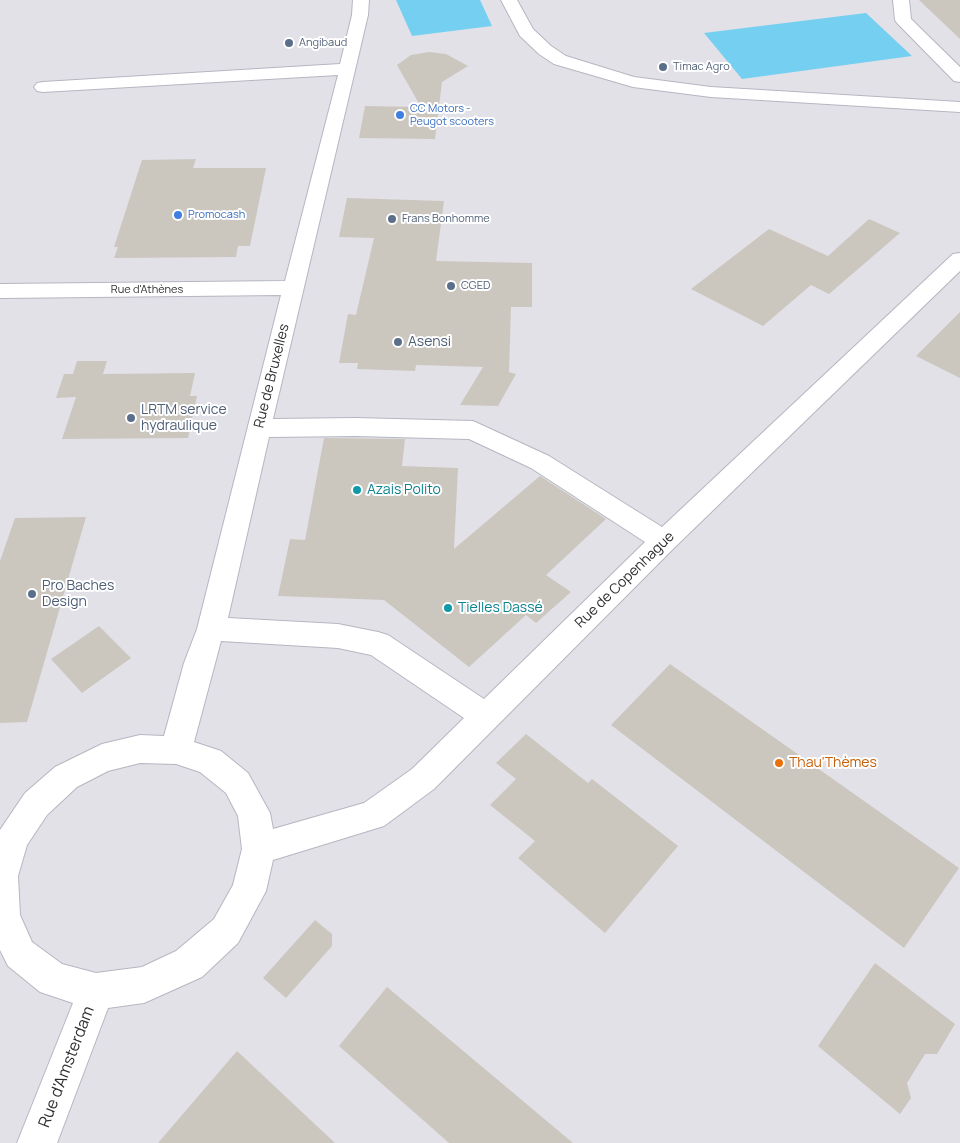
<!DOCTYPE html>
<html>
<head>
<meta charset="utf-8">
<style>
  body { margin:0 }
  canvas { display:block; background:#efe9e1 }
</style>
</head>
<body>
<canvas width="960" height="1143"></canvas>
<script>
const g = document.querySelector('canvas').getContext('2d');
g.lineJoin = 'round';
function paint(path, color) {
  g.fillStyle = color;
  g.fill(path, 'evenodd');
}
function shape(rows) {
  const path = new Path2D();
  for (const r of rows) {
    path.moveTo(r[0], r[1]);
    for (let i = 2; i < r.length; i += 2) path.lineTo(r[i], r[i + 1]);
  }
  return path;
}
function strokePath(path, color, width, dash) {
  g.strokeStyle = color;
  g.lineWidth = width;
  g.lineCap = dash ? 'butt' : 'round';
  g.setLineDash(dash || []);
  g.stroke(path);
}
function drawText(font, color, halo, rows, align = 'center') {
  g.font = font + ' Manrope,sans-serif';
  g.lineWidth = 4;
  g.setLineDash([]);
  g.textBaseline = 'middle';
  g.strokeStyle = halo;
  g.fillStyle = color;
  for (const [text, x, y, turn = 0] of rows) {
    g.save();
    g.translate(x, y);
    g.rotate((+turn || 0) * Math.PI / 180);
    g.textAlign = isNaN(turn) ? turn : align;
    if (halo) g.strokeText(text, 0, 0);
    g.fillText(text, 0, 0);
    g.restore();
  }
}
paint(shape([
  [0,0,960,0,960,1143,0,1143]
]), '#e3e1e8');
paint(shape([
  [396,0,480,0,492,26,412,36],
  [866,13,912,56,742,79,704,33]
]), '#75cff0');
paint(shape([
  [919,0,960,0,960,39],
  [429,52,446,54,468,66,442,82,435,139,359,138,365,106,421,107,397,65,411,55],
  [196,159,193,168,266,168,250,246,238,246,236,257,114,258,118,247,114,247,142,160],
  [347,198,444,201,436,261,532,263,532,307,511,307,509,372,516,374,498,406,460,405,483,367,416,365,415,371,357,369,358,363,339,363,348,314,356,315,374,238,339,237],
  [869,219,900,233,829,294,811,285,763,326,691,289,769,229,828,256],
  [960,312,960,378,916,356],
  [77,361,107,361,103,374,195,373,190,396,197,396,188,438,62,439,76,397,56,398,64,374,73,374],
  [324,438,405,439,402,466,458,468,454,549,540,476,606,519,546,575,571,592,536,623,526,615,469,667,384,600,278,596,290,539,305,540],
  [86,517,27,722,0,723,0,561,15,518],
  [99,626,131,658,82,693,51,659],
  [670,664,959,868,904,948,611,725],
  [526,734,588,783,592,779,678,846,605,933,518,858,535,841,490,805,516,779,496,763],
  [315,920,332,934,332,946,286,998,263,978],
  [875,963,955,1024,937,1054,925,1054,907,1083,911,1098,900,1114,818,1046],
  [387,987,573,1143,449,1143,339,1046],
  [237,1051,335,1143,158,1143]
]), '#cbc7bf');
const minor = shape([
  [353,0,369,0,368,15,273,419,356,418,473,421,549,456,662,527,953,254,960,253,960,271,674,548,434,789,384,826,273,860,266,891,238,943,202,977,144,1003,108,1008,57,1143,17,1143,73,1003,40,992,8,966,0,950,0,830,25,793,55,767,102,744,140,735,164,736,184,663,197,629,281,295,0,298,0,284,285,281,338,75,43,92,37,91,34,87,37,83,43,82,340,64,352,15,353,0],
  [356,436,469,439,531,468,645,542,484,699,388,635,378,632,338,624,228,618,269,437,356,436],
  [221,641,338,648,371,655,464,718,412,769,364,803,273,829,270,813,248,773,221,751,194,742,221,641],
  [140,763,176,764,200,772,226,793,238,816,242,849,233,885,214,919,176,951,142,967,96,973,62,964,32,942,20,915,18,876,27,845,47,815,77,787,108,771,140,763],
  [501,0,517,0,533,29,551,46,566,56,634,77,711,87,960,102,960,112,711,97,633,87,554,64,539,54,520,36,501,0],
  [893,0,909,0,911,19,960,67,960,82,954,81,897,23,895,20,893,0]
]);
strokePath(minor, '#b4b7c1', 2);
paint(minor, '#fff');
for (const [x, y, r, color] of [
  [289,43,5,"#5c6f8a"],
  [663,67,5,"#5c6f8a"],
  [400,115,5,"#3f7fe0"],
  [178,215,5,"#3f7fe0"],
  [392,219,5,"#5c6f8a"],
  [451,286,5,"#5c6f8a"],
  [398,342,5,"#5c6f8a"],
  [131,418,5,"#5c6f8a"],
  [357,490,5,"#0f9aa8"],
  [32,594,5,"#5c6f8a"],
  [448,608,5,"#0f9aa8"],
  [779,763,5,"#e8710a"]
]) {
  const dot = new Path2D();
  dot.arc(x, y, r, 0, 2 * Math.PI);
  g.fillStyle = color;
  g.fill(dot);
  strokePath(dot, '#fff', 2);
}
drawText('11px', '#4e5e75', '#fff', [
  ["Angibaud",299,43],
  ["Timac Agro",673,67],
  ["Frans Bonhomme",402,219],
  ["CGED",461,286]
], 'left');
drawText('11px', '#366cbe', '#fff', [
  ["CC Motors -",410,109],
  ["Peugot scooters",410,122],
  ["Promocash",188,215]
], 'left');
drawText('11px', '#2e2e2e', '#fff', [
  ["Rue d'Athènes",147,290]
]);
drawText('14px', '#4e5e75', '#fff', [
  ["Asensi",408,342],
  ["LRTM service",141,410],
  ["hydraulique",141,426],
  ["Pro Baches",42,586],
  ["Design",42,602]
], 'left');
drawText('14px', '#2e2e2e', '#fff', [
  ["Rue de Bruxelles",272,376,-76],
  ["Rue de Copenhague",625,580,-44]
]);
drawText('14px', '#0d838f', '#fff', [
  ["Azais Polito",367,490],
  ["Tielles Dassé",458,608]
], 'left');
drawText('14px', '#c56008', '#fff', [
  ["Thau'Thèmes",789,763]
], 'left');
drawText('16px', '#2e2e2e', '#fff', [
  ["Rue d'Amsterdam",67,1067,-69]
]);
</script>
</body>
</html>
